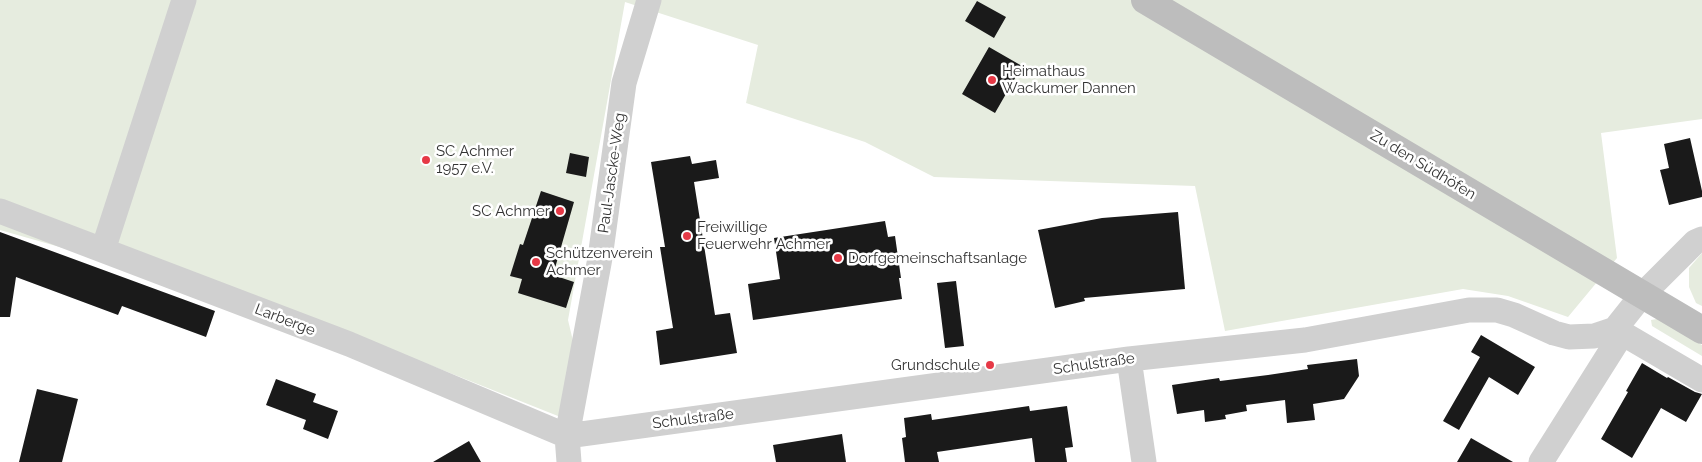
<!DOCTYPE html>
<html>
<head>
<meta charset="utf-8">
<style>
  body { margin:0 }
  canvas { display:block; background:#fff }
</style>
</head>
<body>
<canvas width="1702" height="462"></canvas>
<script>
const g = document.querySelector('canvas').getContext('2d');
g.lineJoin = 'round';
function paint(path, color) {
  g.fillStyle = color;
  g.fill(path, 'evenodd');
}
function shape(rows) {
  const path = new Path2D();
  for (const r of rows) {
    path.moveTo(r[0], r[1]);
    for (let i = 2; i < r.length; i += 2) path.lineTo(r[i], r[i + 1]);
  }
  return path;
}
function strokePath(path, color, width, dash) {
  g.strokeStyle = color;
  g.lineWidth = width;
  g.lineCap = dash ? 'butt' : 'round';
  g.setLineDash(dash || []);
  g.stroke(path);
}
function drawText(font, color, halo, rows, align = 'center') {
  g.font = font + ' Raleway,sans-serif';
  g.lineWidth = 5;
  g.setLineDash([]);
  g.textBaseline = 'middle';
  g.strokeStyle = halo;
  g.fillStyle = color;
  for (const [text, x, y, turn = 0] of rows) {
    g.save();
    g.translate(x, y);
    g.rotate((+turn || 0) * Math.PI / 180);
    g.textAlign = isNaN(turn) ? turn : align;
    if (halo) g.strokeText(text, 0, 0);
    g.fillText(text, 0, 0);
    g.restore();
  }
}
paint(shape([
  [0,0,1702,0,1702,119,1601,133,1617,258,1568,317,1508,296,1463,289,1225,331,1195,186,934,177,865,142,746,103,758,45,625,2,568,320,573,341,563,418,249,293,214,291,0,230],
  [1702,253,1702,306,1696,303,1689,287,1689,268],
  [1657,319,1702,345,1702,356,1652,326,1651,320]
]), '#e6ecdf');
paint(shape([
  [977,1,1006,17,994,38,965,21],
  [989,47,1022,66,995,113,962,94],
  [1690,138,1702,191,1702,197,1669,205,1660,170,1669,168,1664,144],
  [570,153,589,157,586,177,566,173],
  [690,156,692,164,716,160,719,178,694,182,715,315,730,313,737,353,660,365,656,331,673,328,660,247,665,247,651,162],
  [541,191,574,202,553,275,574,282,566,308,518,293,522,279,510,276,520,244,523,245],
  [1178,212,1185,289,1084,298,1085,301,1055,308,1038,230,1102,218],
  [885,221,888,237,895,236,901,278,899,278,902,299,753,320,748,284,780,279,774,238],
  [0,232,215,311,206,337,122,306,118,315,16,277,10,317,0,317],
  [956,281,964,346,945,348,937,283],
  [1481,335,1535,367,1518,395,1489,377,1459,430,1443,421,1480,357,1471,352],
  [1357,359,1359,376,1344,399,1313,404,1315,420,1287,423,1285,400,1246,405,1247,411,1225,415,1226,419,1205,422,1204,410,1177,414,1172,385,1219,378,1220,381,1268,375,1308,369,1307,365],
  [1642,363,1667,378,1668,377,1695,392,1702,394,1686,422,1661,408,1632,458,1601,439,1628,392,1626,391],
  [276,379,316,394,313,402,338,411,328,439,303,429,306,420,266,405],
  [37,389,78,399,62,462,19,462],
  [1029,406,1030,411,1067,406,1073,447,1065,448,1067,462,1035,462,1032,438,937,452,939,462,905,462,902,438,906,437,904,418,931,414,932,420],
  [842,434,846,462,776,462,773,445],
  [1471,438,1513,462,1457,462],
  [469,441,481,462,433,462]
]), '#1a1a1a');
strokePath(shape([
  [0,211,349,344,567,436],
  [103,250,184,0],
  [1615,329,1642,295,1695,242,1702,239],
  [1615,329,1702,380],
  [1129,359,1144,462],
  [567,436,1129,359,1305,340,1469,310,1497,310,1514,315,1554,333,1569,337,1594,336,1615,329],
  [569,462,567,436,600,258,624,83,649,0],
  [1541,462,1618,340,1615,329]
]), '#d0d0d0', 25);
strokePath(shape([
  [1145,0,1702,330]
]), '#bdbdbd', 28);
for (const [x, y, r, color] of [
  [992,80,5,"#e63946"],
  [426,160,5,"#e63946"],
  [560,211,5,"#e63946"],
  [687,236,5,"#e63946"],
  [838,258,5,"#e63946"],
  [536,262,5,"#e63946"],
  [990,365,5,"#e63946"]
]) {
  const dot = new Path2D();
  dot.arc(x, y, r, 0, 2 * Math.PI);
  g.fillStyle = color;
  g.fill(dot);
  strokePath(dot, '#fff', 2);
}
drawText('15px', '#333', '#fff', [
  ["Heimathaus",1002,71],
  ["Wackumer Dannen",1002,88],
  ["SC Achmer",436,151],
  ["1957 e.V.",436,168],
  ["SC Achmer",550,211,"right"],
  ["Freiwillige",697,227],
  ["Feuerwehr Achmer",697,244],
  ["Schützenverein",546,253],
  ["Achmer",546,270],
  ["Dorfgemeinschaftsanlage",848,258],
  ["Grundschule",980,365,"right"]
], 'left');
drawText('15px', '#333', '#fff', [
  ["Zu den Südhöfen",1423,165,31],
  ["Paul-Jascke-Weg",612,173,-82],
  ["Larberge",285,320,21],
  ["Schulstraße",1094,364,-8],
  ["Schulstraße",693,419,-7]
]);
</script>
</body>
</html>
